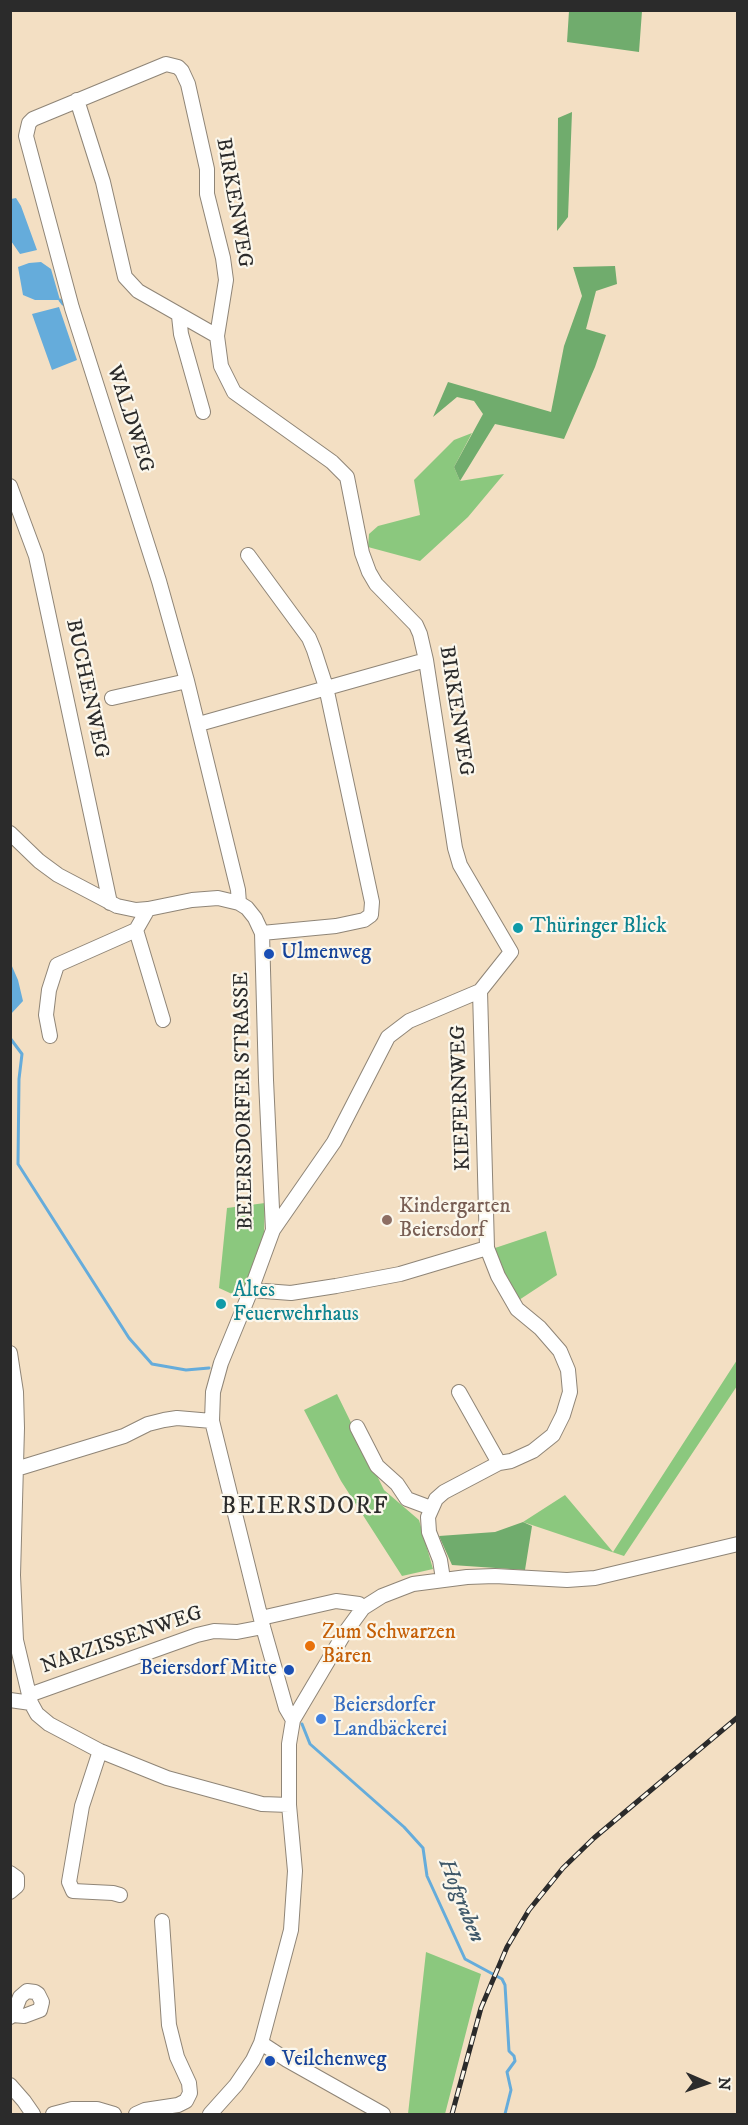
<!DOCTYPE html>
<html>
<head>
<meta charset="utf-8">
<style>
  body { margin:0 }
  #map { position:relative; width:748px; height:2125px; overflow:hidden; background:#f3dfc3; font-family:"IM FELL DW Pica",serif }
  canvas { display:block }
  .frame { position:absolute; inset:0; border:12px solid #2b2b2b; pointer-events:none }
  .north { position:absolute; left:676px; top:2053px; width:60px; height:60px; -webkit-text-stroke:4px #fbf7ec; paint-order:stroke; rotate:92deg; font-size:16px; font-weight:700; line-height:24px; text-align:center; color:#2b2b2b }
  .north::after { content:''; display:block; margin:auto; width:21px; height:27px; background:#2b2b2b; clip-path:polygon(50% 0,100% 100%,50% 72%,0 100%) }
</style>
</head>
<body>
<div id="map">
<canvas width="748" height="2125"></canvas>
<div class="frame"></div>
<div class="north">N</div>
</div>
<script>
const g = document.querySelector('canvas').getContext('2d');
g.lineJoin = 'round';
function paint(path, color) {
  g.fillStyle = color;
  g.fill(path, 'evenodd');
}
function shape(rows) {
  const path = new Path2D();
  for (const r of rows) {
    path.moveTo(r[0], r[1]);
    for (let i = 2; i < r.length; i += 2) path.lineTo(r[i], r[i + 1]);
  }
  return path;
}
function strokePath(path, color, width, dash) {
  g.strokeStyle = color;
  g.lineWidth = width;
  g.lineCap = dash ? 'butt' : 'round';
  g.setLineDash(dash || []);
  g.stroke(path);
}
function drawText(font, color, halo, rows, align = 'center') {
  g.font = font + ' "IM FELL DW Pica",serif';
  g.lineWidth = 4.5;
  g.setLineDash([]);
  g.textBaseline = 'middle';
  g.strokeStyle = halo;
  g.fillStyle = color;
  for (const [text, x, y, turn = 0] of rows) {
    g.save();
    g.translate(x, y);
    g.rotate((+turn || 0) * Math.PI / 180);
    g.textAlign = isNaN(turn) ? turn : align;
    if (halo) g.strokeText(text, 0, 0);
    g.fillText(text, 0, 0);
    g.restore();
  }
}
paint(shape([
  [472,433,454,467,460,481,504,474,468,517,420,561,368,547,369,534,378,526,420,515,414,480,454,440],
  [265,1203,264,1233,256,1261,243,1299,219,1288,227,1208],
  [546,1231,557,1275,519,1300,513,1293,492,1249],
  [737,1360,737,1386,624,1556,523,1522,565,1495,613,1552],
  [337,1394,384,1490,419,1520,433,1569,402,1576,341,1481,304,1410],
  [426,1952,481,1974,445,2114,408,2114]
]), '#8bc87e');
paint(shape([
  [569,11,642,11,639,52,567,42],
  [572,112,568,217,557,231,558,118],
  [615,266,617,284,596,291,586,329,606,335,595,367,564,439,495,424,460,481,454,467,483,414,474,401,457,397,433,417,448,382,551,412,564,346,582,296,573,267],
  [523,1522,532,1526,525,1570,452,1565,439,1536,495,1532]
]), '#70ac6d');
paint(shape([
  [16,198,21,206,37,250,20,254,11,241,11,199],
  [41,262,51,269,60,300,35,300,23,295,18,267,29,263],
  [59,307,77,360,52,370,32,314],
  [11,964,18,980,23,1001,11,1014]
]), '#65acdb');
strokePath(shape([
  [60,300,63,304],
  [10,1038,22,1054,19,1079,18,1164,129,1338,152,1364,186,1370,209,1368],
  [302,1724,310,1744,404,1827,423,1848,427,1876,465,1959,502,1979,505,1985,509,2051,514,2056,515,2061,507,2072,511,2090,505,2114]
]), '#65acdb', 3);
const minor = shape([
  [77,100,103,182,125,277,138,291,217,336],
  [179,316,181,334,203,412],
  [10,486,36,556,110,903],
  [248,555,309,638,314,650,326,687,372,902,371,915,364,920,336,926,262,933],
  [112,698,187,681],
  [199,724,426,660],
  [10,833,39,861,58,875,117,906,136,910,148,909,192,900,218,898,239,903,247,908,255,918,262,933,266,1080,273,1230,251,1290,221,1363,213,1392,212,1421,263,1627,286,1708,293,1720],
  [239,903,238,890,187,681,159,581,72,308,26,136,29,123,33,119,166,64,178,67,182,71,188,84,207,169,207,194,223,258,226,280,217,336,221,366,234,392,332,462,347,477,362,553,369,572,376,584,416,625,420,634,426,660,455,848,460,865,511,952,480,991,409,1021,388,1037,334,1142,273,1230],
  [136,930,163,1020],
  [50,1036,46,1015,49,990,57,965,136,930,148,909],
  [251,1290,291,1293,336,1286,400,1274,487,1248],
  [10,1353,16,1392,17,1428,13,1575,16,1640,31,1703],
  [459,1392,499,1463],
  [357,1427,377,1466,397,1484,407,1499,431,1508],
  [16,1469,124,1436,148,1424,164,1420,177,1418,212,1421],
  [443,1579,440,1560,429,1532,428,1517,436,1499,444,1492,499,1463,511,1461,533,1451,553,1435,563,1415,570,1392,568,1370,560,1351,540,1328,517,1309,498,1276,487,1248,480,991],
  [261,1618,336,1601,359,1604,363,1608],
  [29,1695,197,1635,214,1631,237,1632,263,1627],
  [10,1700,31,1703,37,1714,49,1724,100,1751,167,1778,262,1804,289,1805],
  [100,1751,82,1806,69,1882,73,1891,113,1893,120,1895],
  [10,1873,17,1878,17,1886,10,1892],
  [10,2017,13,2015,20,1997,27,1991,35,1992,38,1994,42,2002,40,2010,24,2016,13,2015],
  [261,2043,287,2060,383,2114],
  [10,2085,24,2101,33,2114],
  [53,2114,72,2109,97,2109,114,2114],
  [136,2114,145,2110,178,2105,186,2101,190,2093,189,2083,177,2057,169,2025,162,1921],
  [210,2114,236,2085,253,2060,261,2043,291,1930,295,1871,289,1805,289,1744,293,1720,344,1634,363,1608,382,1596,413,1584,467,1577,495,1576,567,1580,595,1578,738,1544]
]);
strokePath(minor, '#8f8577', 16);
strokePath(minor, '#fff', 14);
const rail = shape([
  [452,2114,481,2008,507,1947,529,1910,563,1868,594,1838,738,1717]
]);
strokePath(rail, '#2b2b2b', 5);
strokePath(rail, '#fbf7ec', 3, [9]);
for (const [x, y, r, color] of [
  [518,928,6,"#0f9aa8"],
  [269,954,6,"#1a4fb4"],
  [387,1220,6,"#8d6e63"],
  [221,1304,6,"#0f9aa8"],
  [310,1646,6,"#e8710a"],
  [289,1670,6,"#1a4fb4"],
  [321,1719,6,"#3f7fe0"],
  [270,2061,6,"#1a4fb4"]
]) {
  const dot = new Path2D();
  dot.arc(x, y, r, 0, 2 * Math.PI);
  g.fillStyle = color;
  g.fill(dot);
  strokePath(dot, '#fbf7ec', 2);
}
drawText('21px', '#2b2b2b', '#fbf7ec', [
  ["BIRKENWEG",233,203,80],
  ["WALDWEG",129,419,72],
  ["BUCHENWEG",86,689,78],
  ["BIRKENWEG",455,711,81],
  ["KIEFERNWEG",462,1098,-92],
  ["BEIERSDORFER STRASSE",245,1101,-91],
  ["NARZISSENWEG",122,1641,-19]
]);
drawText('21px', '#0d838f', '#fbf7ec', [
  ["Thüringer Blick",530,928],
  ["Altes",233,1292],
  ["Feuerwehrhaus",233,1316]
], 'left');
drawText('21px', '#164399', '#fbf7ec', [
  ["Ulmenweg",281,954],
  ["Beiersdorf Mitte",277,1670,"right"],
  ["Veilchenweg",282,2061]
], 'left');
drawText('21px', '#785e54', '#fbf7ec', [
  ["Kindergarten",399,1208],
  ["Beiersdorf",399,1232]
], 'left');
drawText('21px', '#c56008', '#fbf7ec', [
  ["Zum Schwarzen",322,1634],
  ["Bären",322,1658]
], 'left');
drawText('21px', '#366cbe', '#fbf7ec', [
  ["Beiersdorfer",333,1707],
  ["Landbäckerei",333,1731]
], 'left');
drawText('italic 22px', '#3f5869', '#fbf7ec', [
  ["Hofgraben",460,1901,68]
]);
g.letterSpacing = '1.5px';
drawText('24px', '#2b2b2b', '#fbf7ec', [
  ["BEIERSDORF",305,1508]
]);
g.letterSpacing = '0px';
</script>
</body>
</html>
